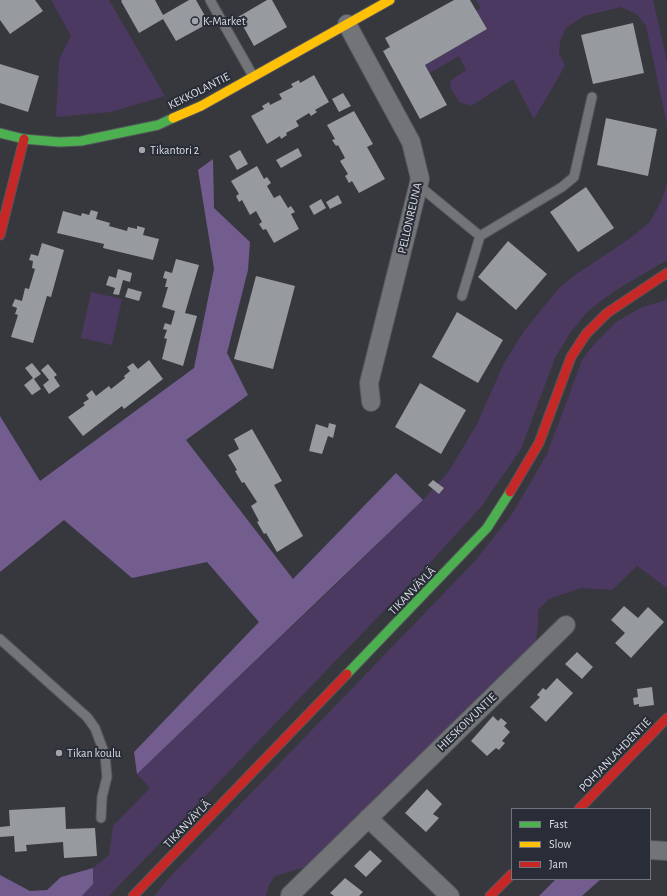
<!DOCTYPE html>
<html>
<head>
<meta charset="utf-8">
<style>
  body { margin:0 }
  #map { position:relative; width:667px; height:896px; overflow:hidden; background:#36383e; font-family:"Alegreya Sans",sans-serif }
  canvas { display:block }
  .legend { position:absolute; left:511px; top:808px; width:140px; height:72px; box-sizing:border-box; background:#292d37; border:1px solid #70747c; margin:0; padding:5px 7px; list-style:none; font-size:12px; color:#dbdee4 }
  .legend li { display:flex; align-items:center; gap:8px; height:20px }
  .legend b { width:20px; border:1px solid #70747c }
</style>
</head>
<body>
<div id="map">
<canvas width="667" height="896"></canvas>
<ul class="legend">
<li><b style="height:5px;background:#4caf50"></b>Fast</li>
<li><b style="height:5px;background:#ffc107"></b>Slow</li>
<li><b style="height:5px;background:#c62828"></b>Jam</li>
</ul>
</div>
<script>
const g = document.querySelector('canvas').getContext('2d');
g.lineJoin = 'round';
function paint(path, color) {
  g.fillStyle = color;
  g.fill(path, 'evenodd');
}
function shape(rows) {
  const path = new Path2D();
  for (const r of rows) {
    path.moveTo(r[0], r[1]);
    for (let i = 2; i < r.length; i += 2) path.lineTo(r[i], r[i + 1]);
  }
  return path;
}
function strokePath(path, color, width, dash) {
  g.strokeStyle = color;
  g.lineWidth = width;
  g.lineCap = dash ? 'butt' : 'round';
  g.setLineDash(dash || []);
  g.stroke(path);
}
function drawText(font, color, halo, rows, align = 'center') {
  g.font = font + ' "Alegreya Sans",sans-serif';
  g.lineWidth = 4;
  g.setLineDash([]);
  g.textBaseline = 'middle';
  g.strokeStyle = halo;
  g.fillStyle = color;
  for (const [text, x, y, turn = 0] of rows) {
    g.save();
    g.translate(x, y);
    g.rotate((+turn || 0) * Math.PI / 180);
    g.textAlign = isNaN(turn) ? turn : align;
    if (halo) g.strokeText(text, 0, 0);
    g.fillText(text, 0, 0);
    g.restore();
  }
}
paint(shape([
  [51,0,109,0,165,96,111,112,56,117,59,60,71,36],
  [476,0,653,0,667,61,667,125,646,26,636,14,621,7,584,16,566,28,560,41,559,53,565,66,534,119,513,79,471,106,459,102,451,89,450,81,466,70,459,56,430,73,425,65,487,29,476,11,481,8],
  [667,184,667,260,613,292,587,312,570,333,555,358,521,449,481,507,428,565,109,896,82,896,93,884,93,868,109,855,113,826,150,788,137,774,324,596,423,500,449,471,477,424,504,363,524,331,559,288,575,275,629,239,650,222,661,201],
  [91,292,122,299,112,345,81,338],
  [667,300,667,588,637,566,612,590,581,588,549,599,538,610,538,625,535,647,312,865,275,876,269,885,266,896,154,896,168,879,474,562,512,514,547,454,582,360,595,343,616,322,642,307]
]), '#4b3961');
paint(shape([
  [213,159,214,208,250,242,248,270,227,353,248,395,186,440,293,579,396,473,423,500,137,774,134,752,259,622,207,562,132,578,64,520,0,572,0,416,40,481,194,368,214,269,198,170],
  [93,868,93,884,82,896,0,896,0,875,30,891,47,890,61,877],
  [556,879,601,879,582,896,539,896]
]), '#735c8e');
paint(shape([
  [0,0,35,0,43,11,10,34,0,20],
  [122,0,155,0,163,15,189,0,196,0,209,23,176,41,163,19,139,33,121,1],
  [267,0,272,0,287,27,254,46,238,17],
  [454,0,470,0,487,29,425,65,447,105,420,119,383,51,390,47,385,38],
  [633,23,644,73,593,84,581,35],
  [0,64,39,76,28,112,0,103],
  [314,75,329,102,315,110,317,112,311,116,309,113,296,121,299,126,286,133,287,135,281,139,280,136,267,144,251,116,264,109,262,106,269,102,270,105,282,99,279,94,293,87,291,84,299,80,300,83],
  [343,93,351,106,339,112,332,99],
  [354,111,373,144,367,147,385,179,359,193,352,181,349,183,345,176,348,174,340,161,345,158,338,145,336,146,332,140,335,139,327,125],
  [606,118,657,129,648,176,597,165],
  [298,148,302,156,281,168,276,160],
  [240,150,248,164,237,170,229,156],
  [257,166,264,179,267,177,271,183,267,186,274,198,280,195,288,208,291,206,295,212,291,214,299,229,274,243,266,229,263,230,259,224,262,222,256,211,250,215,242,200,239,202,236,196,239,194,231,181],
  [586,187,614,228,578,252,550,212],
  [338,195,342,203,330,209,326,202],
  [321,199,326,208,314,215,309,206],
  [91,210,98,212,96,219,110,223,109,226,127,231,128,227,137,229,137,226,145,228,143,235,159,239,153,260,103,248,104,244,57,233,63,211,81,216,82,213,89,215],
  [508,241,547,274,516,310,478,277],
  [42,243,64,250,51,297,47,296,33,343,11,337,18,315,15,314,17,308,12,306,15,299,22,301,25,288,29,289,35,269,32,268,33,261,29,260,31,254,38,256],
  [176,259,199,265,185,313,197,316,183,366,162,359,167,339,164,338,167,330,163,329,165,323,171,325,175,311,162,307,168,287,165,287,167,279,163,278,165,271,172,273],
  [118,269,132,273,130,282,123,280,119,295,113,294,115,288,106,285,109,276,116,278],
  [256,276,295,286,273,369,234,359],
  [128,288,142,292,139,301,125,297],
  [457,312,503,340,478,383,432,357],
  [149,360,163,379,124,409,122,406,83,436,68,417,85,405,83,403,89,399,86,395,92,390,96,396,109,386,111,389,125,378,124,376,130,371,127,367,133,363,138,369],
  [32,363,41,374,34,379,41,389,32,395,24,385,33,378,25,368],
  [48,364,57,375,54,377,60,386,49,394,43,385,49,380,41,370],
  [420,383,466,410,441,454,395,427],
  [329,423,336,425,333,438,328,436,322,454,309,451,316,424,328,428],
  [252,429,282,481,274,485,303,536,277,552,266,533,264,534,257,522,259,521,251,506,257,502,244,482,242,483,235,471,237,470,228,455,239,449,234,439],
  [433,480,444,488,439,494,428,485],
  [624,606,638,618,648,607,664,622,631,658,615,643,625,633,611,620],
  [577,652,593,667,582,679,565,664],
  [557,678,573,693,546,722,530,707,540,697,537,695,543,688,546,690],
  [652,687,654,705,639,707,639,704,634,705,633,698,638,697,637,689],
  [493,716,498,721,501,718,507,723,504,726,510,732,502,741,505,743,499,750,496,748,487,756,471,741],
  [427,789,442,804,433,814,439,818,426,832,405,813],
  [65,807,66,829,95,828,97,856,64,858,63,842,26,845,27,851,15,852,14,836,0,837,0,827,10,826,9,810],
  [370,850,382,861,366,877,354,866],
  [345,878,363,892,359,896,334,896,330,893]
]), '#979a9e');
const lane = shape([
  [210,0,253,76],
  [418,185,480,236,562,187,574,177,592,97],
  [462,296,480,236],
  [0,639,87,717,95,728,105,755,107,777,102,797,101,818]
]);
const street = shape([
  [347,24,411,142,420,179,369,383,371,402],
  [368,818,450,896],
  [650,850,667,851],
  [290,895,566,625]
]);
const fast = shape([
  [0,133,24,139,59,142,81,141,158,125,173,118],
  [347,674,487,528,510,492]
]);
const slow = shape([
  [173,118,201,106,390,0]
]);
const jam = shape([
  [0,235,24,139],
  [510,492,539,443,571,357,586,334,607,313,667,273],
  [579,809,667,718],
  [133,896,347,674],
  [490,896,512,874]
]);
strokePath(lane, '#54565a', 11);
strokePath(street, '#54565a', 20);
strokePath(fast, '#54565a', 11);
strokePath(slow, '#54565a', 11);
strokePath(jam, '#54565a', 11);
strokePath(lane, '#727478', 9);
strokePath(street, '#727478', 18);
strokePath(fast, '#4caf50', 9);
strokePath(slow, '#ffc107', 9);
strokePath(jam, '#c62828', 9);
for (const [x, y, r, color] of [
  [195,21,4,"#a1a4aa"],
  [142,150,4,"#a1a4aa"],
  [59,753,4,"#a1a4aa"]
]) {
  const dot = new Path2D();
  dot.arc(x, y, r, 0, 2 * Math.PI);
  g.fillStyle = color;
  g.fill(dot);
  strokePath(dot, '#292d37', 1.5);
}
drawText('12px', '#dbdee4', '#292d37', [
  ["K-Market",203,21],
  ["Tikantori 2",150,150],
  ["Tikan koulu",67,753]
], 'left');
drawText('12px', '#dbdee4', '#292d37', [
  ["KEKKOLANTIE",199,91,-27],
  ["PELLONREUNA",410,218,-77],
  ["TIKANVÄYLÄ",412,591,-46],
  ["HIESKOIVUNTIE",467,722,-44],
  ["POHJANLAHDENTIE",615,755,-46],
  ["TIKANVÄYLÄ",187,824,-46]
]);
</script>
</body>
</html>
